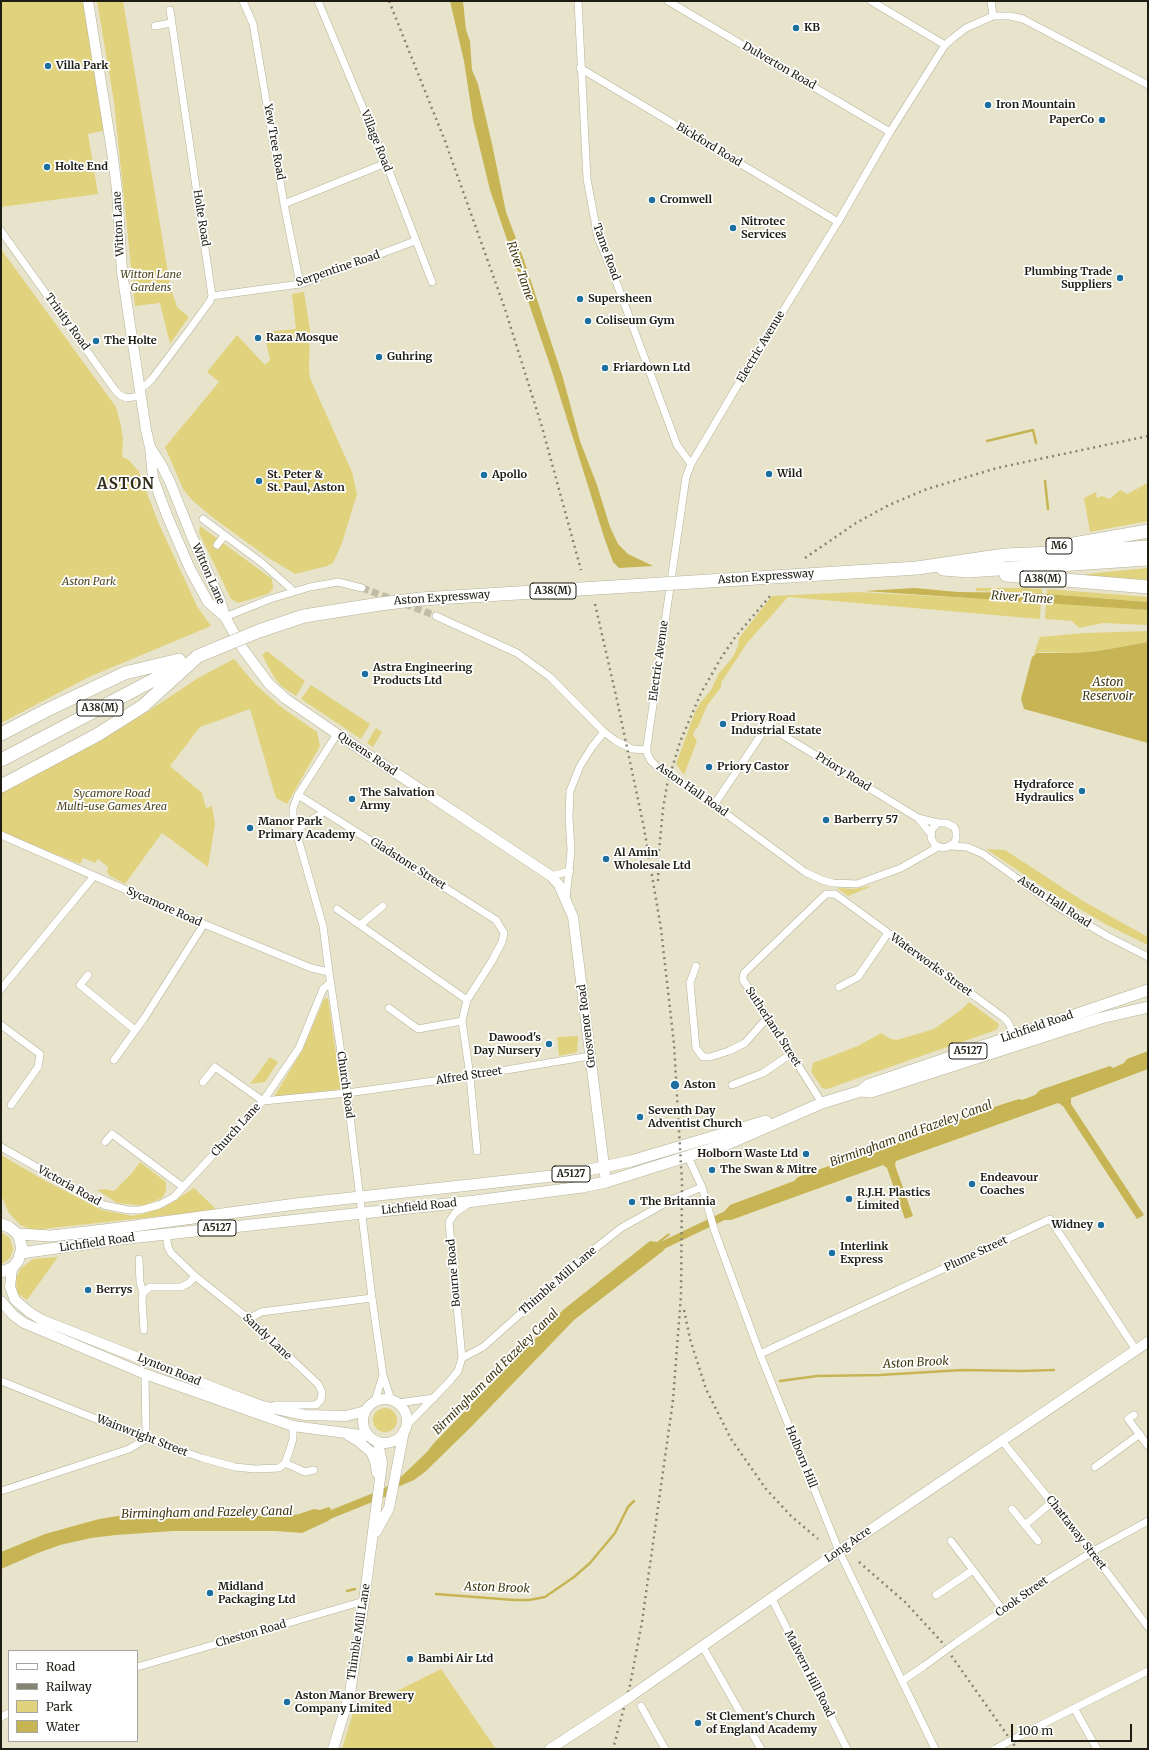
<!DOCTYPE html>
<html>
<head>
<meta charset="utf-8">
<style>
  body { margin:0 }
  #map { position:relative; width:1149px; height:1750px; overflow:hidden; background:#e8e4cb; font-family:Merriweather,serif }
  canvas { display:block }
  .frame { position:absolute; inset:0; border:2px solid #1e1d14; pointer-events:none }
  .legend { position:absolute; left:8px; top:1650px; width:130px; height:92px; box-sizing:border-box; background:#fff; border:1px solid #a5a5a1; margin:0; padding:5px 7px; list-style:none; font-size:12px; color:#1e1d14 }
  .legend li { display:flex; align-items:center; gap:8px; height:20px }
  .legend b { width:20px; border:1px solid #a5a5a1 }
  .scale { position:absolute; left:1011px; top:1724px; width:121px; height:18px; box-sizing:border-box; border:2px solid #1e1d14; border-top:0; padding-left:5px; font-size:12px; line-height:14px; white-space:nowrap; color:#1e1d14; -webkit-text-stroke:3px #fff; paint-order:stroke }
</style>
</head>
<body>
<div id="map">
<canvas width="1149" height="1750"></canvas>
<div class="frame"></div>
<ul class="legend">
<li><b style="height:5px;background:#fff"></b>Road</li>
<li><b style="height:5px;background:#868473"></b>Railway</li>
<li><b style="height:11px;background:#e1d27e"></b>Park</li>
<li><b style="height:11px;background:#c7b555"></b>Water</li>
</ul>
<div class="scale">100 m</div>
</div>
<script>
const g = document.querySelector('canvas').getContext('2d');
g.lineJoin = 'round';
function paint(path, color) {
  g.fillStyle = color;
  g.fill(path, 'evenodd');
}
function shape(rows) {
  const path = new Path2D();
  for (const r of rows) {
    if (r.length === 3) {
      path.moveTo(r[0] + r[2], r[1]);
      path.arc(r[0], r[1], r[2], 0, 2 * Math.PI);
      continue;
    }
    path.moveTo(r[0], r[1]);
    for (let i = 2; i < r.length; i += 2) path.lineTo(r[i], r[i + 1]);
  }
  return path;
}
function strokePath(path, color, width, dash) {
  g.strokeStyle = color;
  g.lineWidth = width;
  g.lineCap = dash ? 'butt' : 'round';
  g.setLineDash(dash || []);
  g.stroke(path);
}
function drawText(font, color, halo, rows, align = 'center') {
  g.font = font + ' Merriweather,serif';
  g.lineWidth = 3.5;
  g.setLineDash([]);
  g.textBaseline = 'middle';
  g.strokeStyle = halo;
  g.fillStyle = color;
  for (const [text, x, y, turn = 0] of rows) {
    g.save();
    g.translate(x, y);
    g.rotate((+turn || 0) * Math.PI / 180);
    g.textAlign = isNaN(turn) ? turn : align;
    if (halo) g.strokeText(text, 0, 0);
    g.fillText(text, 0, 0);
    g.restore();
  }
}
paint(shape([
  [1,1,85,1,107,130,88,134,98,194,1,207],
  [97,1,123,1,170,285,177,307,189,317,170,344,160,303,135,306,114,102],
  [1,249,116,407,121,426,123,440,122,457,129,460,139,472,158,522,197,606,211,626,89,677,1,723],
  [304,292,310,330,309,368,310,378,352,472,357,494,342,543,333,563,327,566,295,574,267,557,212,517,191,499,183,489,165,447,219,382,207,372,237,335,265,365,270,360,264,332,296,329,292,294],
  [1148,483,1148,521,1090,532,1084,498,1096,492,1097,498,1102,496,1110,499,1120,490,1127,494],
  [200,526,272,579,273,589,268,594,238,603,231,599,199,533],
  [1148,568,1148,580,1085,576,1086,574],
  [976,588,1020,588,1042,589,1042,593,976,591],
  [1047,589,1148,597,1148,602,1047,594],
  [857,592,1041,602,1040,619,788,597,747,643,721,683,721,687,707,706,697,729,696,728,693,735,697,741,684,775,676,764,695,712,701,702,711,690,719,673,733,657,738,646,739,638,772,596],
  [1046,602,1148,610,1148,625,1103,623,1079,628,1072,621,1045,619],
  [1148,631,1148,642,1098,651,1076,653,1040,652,1034,654,1040,637,1085,633],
  [267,651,305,681,296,696,281,686,274,677,262,655],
  [234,659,256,685,281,707,317,732,320,746,287,804,276,798,250,709,200,727,170,766,202,793,206,808,212,806,215,824,208,867,162,833,125,884,110,876,107,872,108,867,98,859,95,863,83,858,80,864,1,832,1,793,144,714,198,678],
  [311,685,370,724,361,739,301,699],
  [376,728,382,732,373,747,367,743],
  [986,849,1005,850,1083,901,1148,937,1148,945,1107,925,1047,890],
  [872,886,848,896,837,888,853,889],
  [328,998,341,1089,277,1098,275,1095,303,1049,324,999],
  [969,1002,998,1023,999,1026,996,1030,827,1089,822,1088,811,1072,813,1063,858,1046,881,1033,891,1039,897,1040,934,1029,961,1010],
  [578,1036,577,1052,559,1056,557,1037],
  [270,1057,278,1062,265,1082,250,1084],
  [1,1155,44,1180,102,1210,133,1216,163,1208,194,1188,217,1210,33,1230,20,1225,9,1213,1,1195],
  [140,1162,166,1182,166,1191,162,1198,144,1206,117,1203,97,1190,105,1189,114,1191,132,1173],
  [1,1232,10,1238,13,1250,10,1258,1,1265],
  [58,1257,27,1300,17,1293,16,1278,21,1268,33,1259],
  [385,1420,12],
  [441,1669,496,1749,342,1749,353,1713]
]), '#e1d27e');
paint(shape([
  [450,1,463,1,466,30,470,41,472,70,478,84,492,144,506,212,524,260,563,378,580,441,597,485,610,527,618,544,628,554,653,566,619,568,613,562,605,540,551,368,490,190,473,120,464,61],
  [915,588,958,592,1035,593,1148,602,1148,610,864,591],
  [1148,642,1148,743,1024,709,1021,699,1032,657,1037,653,1076,653,1098,651],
  [1148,1051,1148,1069,1071,1098,1071,1104,1144,1215,1137,1219,1063,1106,1058,1103,896,1161,895,1165,913,1216,905,1219,887,1168,883,1165,731,1220,720,1220,719,1217,730,1205,794,1181,798,1177,1000,1105,1019,1099,1022,1100,1035,1095,1040,1090,1110,1066,1113,1068,1124,1063,1127,1059],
  [669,1233,670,1235,662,1241,671,1241,663,1251,574,1320,471,1427,425,1472,414,1480,384,1493,427,1452,434,1443,563,1310,650,1241,657,1242],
  [329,1507,331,1509,329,1512,337,1512,328,1521,302,1533,276,1531,173,1531,116,1535,91,1538,60,1545,38,1553,1,1569,1,1552,45,1534,99,1519,118,1516,286,1516,299,1514,314,1509,320,1510]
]), '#c7b555');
strokePath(shape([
  [987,441,1033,430,1036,443],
  [1045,481,1048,509],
  [780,1381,817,1376,880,1375,962,1370,1021,1371,1054,1370],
  [347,1591,355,1589],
  [436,1594,514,1600,529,1600,545,1597,574,1577,590,1563,615,1533,628,1507,634,1501]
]), '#c7b555', 2.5);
strokePath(shape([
  [661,1246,728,1214],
  [327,1516,384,1493,393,1487]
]), '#c7b555', 8);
strokePath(shape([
  [362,588,395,600],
  [405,604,436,616]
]), '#c0bca6', 7, [7, 3.5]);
const street = shape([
  [243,1,253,24,284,204,300,284],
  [318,1,386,163,432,282],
  [578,1,587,179,598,238,614,276,677,445,691,464],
  [668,1,890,132],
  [871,1,945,45],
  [991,1,993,16],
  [155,26,171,23],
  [580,68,838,222],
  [284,204,386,163],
  [1,231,115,390,120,395,126,398,141,396],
  [212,296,300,284,415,241],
  [140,388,146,385,152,379,189,330,210,301,212,296,170,10],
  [203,519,262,563,288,586,293,591],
  [217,545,224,536],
  [436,616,517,653,550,677,604,732,616,741,632,749,647,750],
  [225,617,270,599,310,587,338,582,362,588],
  [768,726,918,818,930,833],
  [337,734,298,795,293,808,293,821,323,926,329,972,348,1100,372,1298,383,1375,391,1400],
  [298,795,496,920,504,933,502,942,492,961,467,1000,462,1021,470,1076,477,1151],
  [714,805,773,717],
  [918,818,938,823,946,823,954,827,956,831,956,839,954,843,947,847,943,848,935,845,931,838,932,829,938,823],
  [296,830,324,812],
  [1,835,204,924,311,968,329,972],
  [950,846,967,847,983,854,1050,902,1107,936,1148,957],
  [938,847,901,868,857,884,833,883,822,880,805,872,714,805,661,770,651,761,647,753,647,746,686,477,691,464,749,366,838,222,890,132,945,45,953,38,966,28,993,16,1010,16,1023,19,1148,85],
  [551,876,570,871],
  [566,899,571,851,569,816,570,791,580,766,592,747,604,732],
  [337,909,467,1000],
  [360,925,383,906],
  [696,966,690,983,696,1048,703,1057,710,1057,729,1051,745,1043,767,1018],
  [88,975,80,985,135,1030],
  [839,987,858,977,888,933],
  [1,989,94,876],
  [389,1008,418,1029,462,1021],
  [1,1025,40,1054,38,1067,11,1105],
  [114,1060,145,1017,204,924],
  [203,1082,215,1067,263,1101,347,1093,470,1076,590,1056],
  [732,1085,763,1073,791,1054],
  [822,1103,774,1027,743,980,743,977,744,973,826,894,835,894,1003,1017,1008,1022,1016,1038],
  [105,1142,112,1134,183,1187],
  [1,1147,104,1205,128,1210,140,1210,159,1205,174,1197,263,1101,299,1048,323,989,330,983],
  [688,1157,702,1187,715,1232,760,1354,839,1551,935,1749],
  [166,1234,168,1247,171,1253,195,1276,249,1319,318,1384,322,1392,321,1400,316,1405,275,1405],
  [139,1259,140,1282,143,1293,142,1301,144,1330],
  [143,1293,150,1287,181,1287,189,1283,195,1276],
  [249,1319,261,1312,372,1298],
  [760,1354,1050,1219,1136,1350],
  [462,1358,449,1222,455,1213,468,1204],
  [1,1381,146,1439,202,1458,235,1467,255,1469,279,1468,285,1463,289,1452,293,1439,293,1426],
  [375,1401,383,1375],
  [398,1403,434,1398],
  [1134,1415,1128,1419,1148,1446],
  [406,1426,448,1383,458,1371,462,1358,483,1347,583,1258,621,1228,671,1200,702,1187],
  [1002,1441,1092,1552,1148,1627],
  [285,1463,305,1472,314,1470],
  [1095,1467,1140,1434],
  [1,1491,129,1449,146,1439,145,1374],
  [1012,1509,1038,1541],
  [1025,1525,1052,1502],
  [951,1541,973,1570],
  [936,1595,973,1570,1003,1610],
  [772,1599,847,1749],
  [957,1642,1047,1580,1097,1549,1148,1521],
  [703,1647,761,1749],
  [137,1667,364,1601],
  [902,1681,924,1666],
  [641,1706,665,1749],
  [1074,1708,1097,1749],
  [1,1717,9,1713],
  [1019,1736,1148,1671]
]);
const secondary = shape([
  [88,1,113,158,117,190,122,272,146,430,150,447,153,478,168,518,190,569,208,602,225,617],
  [150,447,162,466,170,482,192,537,220,600,225,617,243,649,269,684,286,699,337,734,551,876,559,885,573,917,606,1182],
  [12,1268,10,1287,15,1300,29,1312,42,1320,235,1396,262,1406,305,1415,346,1416,365,1411],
  [1,1301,13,1315,24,1323,145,1374,293,1426,368,1436],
  [385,1421,22],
  [348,1435,358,1441,371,1452,375,1461,377,1473],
  [376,1532,389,1508,404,1431],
  [631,1696,839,1551,1148,1342],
  [333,1749,350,1693,364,1601,382,1463,378,1442],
  [550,1749,593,1721]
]);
const primary = shape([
  [861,1091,868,1085,1148,990],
  [1,1224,9,1227,18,1234,22,1248,18,1261,12,1268,1,1272],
  [18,1234,51,1236,112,1229,296,1204,570,1174,631,1161,766,1121],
  [21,1253,120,1239,475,1201,582,1187,606,1182,730,1143,822,1103,861,1091,871,1092,1101,1018,1148,1007]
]);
const highway = shape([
  [1068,545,1148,531],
  [917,568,1005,555,1075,552,1148,547],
  [943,569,968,571,1148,559],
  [1006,575,1148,587],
  [1,734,45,711,125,673,179,660],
  [1,760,182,665],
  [1,786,97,735,143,706,198,656]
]);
strokePath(street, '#b5b199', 8);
strokePath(secondary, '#b5b199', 11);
strokePath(primary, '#b5b199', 12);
strokePath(highway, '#b5b199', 14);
strokePath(street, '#fff', 7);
strokePath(secondary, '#fff', 10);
strokePath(primary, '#fff', 11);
strokePath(highway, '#fff', 13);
strokePath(shape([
  [389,1,445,141,505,309,542,427,581,570],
  [805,558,856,523,889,505,927,489,997,468,1148,436],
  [595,604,617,700,644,828,661,929,674,1044,682,1182,681,1295,673,1400,642,1622,630,1685,613,1749],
  [658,881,659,851,663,809,667,785,680,742,701,693,721,658,736,636,771,595],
  [684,1310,690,1339,706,1389,731,1439,766,1489,791,1516,818,1539],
  [859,1562,905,1602,941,1641,1017,1749]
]), '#868473', 2.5, [2, 4]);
const streetBridge = shape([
  [924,1666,957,1642],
  [995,1749,1019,1736]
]);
const secondaryBridge = shape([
  [593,1721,631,1696]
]);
const highwayBridge = shape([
  [198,656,259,631,304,616,380,604,421,599,917,568]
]);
strokePath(streetBridge, '#b5b199', 8, []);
strokePath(secondaryBridge, '#b5b199', 11, []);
strokePath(highwayBridge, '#b5b199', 14, []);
strokePath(streetBridge, '#fff', 7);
strokePath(secondaryBridge, '#fff', 10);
strokePath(highwayBridge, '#fff', 13);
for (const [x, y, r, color] of [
  [796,28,4,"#1d6fa0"],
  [48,66,4,"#1d6fa0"],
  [988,105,4,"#1d6fa0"],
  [1102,120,4,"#1d6fa0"],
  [47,167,4,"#1d6fa0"],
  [652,200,4,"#1d6fa0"],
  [733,228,4,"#1d6fa0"],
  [1120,278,4,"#1d6fa0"],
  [580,299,4,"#1d6fa0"],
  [588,321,4,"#1d6fa0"],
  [258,338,4,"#1d6fa0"],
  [96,341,4,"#1d6fa0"],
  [379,357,4,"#1d6fa0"],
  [605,368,4,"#1d6fa0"],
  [769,474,4,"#1d6fa0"],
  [484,475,4,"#1d6fa0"],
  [259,481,4,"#1d6fa0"],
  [365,674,4,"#1d6fa0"],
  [723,724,4,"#1d6fa0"],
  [709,767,4,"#1d6fa0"],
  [1082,791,4,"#1d6fa0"],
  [352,799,4,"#1d6fa0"],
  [826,820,4,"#1d6fa0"],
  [250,828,4,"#1d6fa0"],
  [606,859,4,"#1d6fa0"],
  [549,1044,4,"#1d6fa0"],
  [675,1085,5,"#1d6fa0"],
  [640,1117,4,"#1d6fa0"],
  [806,1154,4,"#1d6fa0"],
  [712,1170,4,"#1d6fa0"],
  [972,1184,4,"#1d6fa0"],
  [849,1199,4,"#1d6fa0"],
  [632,1202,4,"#1d6fa0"],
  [1101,1225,4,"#1d6fa0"],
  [832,1253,4,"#1d6fa0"],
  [88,1290,4,"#1d6fa0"],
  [210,1593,4,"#1d6fa0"],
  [410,1659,4,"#1d6fa0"],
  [287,1702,4,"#1d6fa0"],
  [698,1723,4,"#1d6fa0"]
]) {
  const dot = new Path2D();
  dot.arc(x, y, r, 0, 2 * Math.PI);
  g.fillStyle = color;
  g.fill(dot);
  strokePath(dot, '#fff', 1.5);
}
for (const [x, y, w] of [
  [1059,546,26],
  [1043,579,46],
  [553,591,46],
  [100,708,46],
  [968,1051,38],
  [571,1174,38],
  [217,1228,38]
]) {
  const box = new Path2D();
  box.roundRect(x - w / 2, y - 8, w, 16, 3);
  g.fillStyle = '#fff';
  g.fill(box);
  strokePath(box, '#1e1d14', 1);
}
drawText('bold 10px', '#1e1d14', null, [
  ["M6",1059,546],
  ["A38(M)",1043,579],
  ["A38(M)",553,591],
  ["A38(M)",100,708],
  ["A5127",968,1051],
  ["A5127",571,1174],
  ["A5127",217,1228]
]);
drawText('bold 11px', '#1e1d14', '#fff', [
  ["KB",804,28],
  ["Villa Park",56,66],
  ["Iron Mountain",996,105],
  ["PaperCo",1094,120,"right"],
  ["Holte End",55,167],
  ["Cromwell",660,200],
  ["Nitrotec",741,222],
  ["Services",741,235],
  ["Plumbing Trade",1112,272,"right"],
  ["Suppliers",1112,285,"right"],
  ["Supersheen",588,299],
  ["Coliseum Gym",596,321],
  ["Raza Mosque",266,338],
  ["The Holte",104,341],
  ["Guhring",387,357],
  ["Friardown Ltd",613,368],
  ["Wild",777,474],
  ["St. Peter &",267,475],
  ["St. Paul, Aston",267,488],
  ["Apollo",492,475],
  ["Astra Engineering",373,668],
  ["Products Ltd",373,681],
  ["Priory Road",731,718],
  ["Industrial Estate",731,731],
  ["Priory Castor",717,767],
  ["Hydraforce",1074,785,"right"],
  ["Hydraulics",1074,798,"right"],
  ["The Salvation",360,793],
  ["Army",360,806],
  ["Barberry 57",834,820],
  ["Manor Park",258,822],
  ["Primary Academy",258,835],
  ["Al Amin",614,853],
  ["Wholesale Ltd",614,866],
  ["Dawood's",541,1038,"right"],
  ["Day Nursery",541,1051,"right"],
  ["Aston",684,1085],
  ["Seventh Day",648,1111],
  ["Adventist Church",648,1124],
  ["Holborn Waste Ltd",798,1154,"right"],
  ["The Swan & Mitre",720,1170],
  ["Endeavour",980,1178],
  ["Coaches",980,1191],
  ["R.J.H. Plastics",857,1193],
  ["Limited",857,1206],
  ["The Britannia",640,1202],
  ["Widney",1093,1225,"right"],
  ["Interlink",840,1247],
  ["Express",840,1260],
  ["Berrys",96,1290],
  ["Midland",218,1587],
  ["Packaging Ltd",218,1600],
  ["Bambi Air Ltd",418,1659],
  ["Aston Manor Brewery",295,1696],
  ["Company Limited",295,1709],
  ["St Clement's Church",706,1717],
  ["of England Academy",706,1730]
], 'left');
drawText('11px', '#1e1d14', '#fff', [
  ["Dulverton Road",779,66,30],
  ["Village Road",376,141,68],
  ["Yew Tree Road",274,142,80],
  ["Bickford Road",709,145,31],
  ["Holte Road",201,218,81],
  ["Witton Lane",119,224,-93],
  ["Tame Road",606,252,70],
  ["Serpentine Road",338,269,-19],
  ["Trinity Road",67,322,54],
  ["Electric Avenue",761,347,-59],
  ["Witton Lane",208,574,66],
  ["Aston Expressway",766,577,-4],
  ["Aston Expressway",442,598,-4],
  ["Electric Avenue",659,661,-82],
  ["Queens Road",367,754,34],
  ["Priory Road",843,772,32],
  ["Aston Hall Road",692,790,35],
  ["Gladstone Street",408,864,32],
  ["Aston Hall Road",1054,902,33],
  ["Sycamore Road",164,907,24],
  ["Waterworks Street",931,965,36],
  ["Grosvenor Road",587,1026,-97],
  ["Sutherland Street",773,1027,57],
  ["Lichfield Road",1037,1027,-19],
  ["Alfred Street",469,1076,-9],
  ["Church Road",345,1085,82],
  ["Church Lane",236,1130,-48],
  ["Victoria Road",69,1186,29],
  ["Lichfield Road",419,1207,-6],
  ["Lichfield Road",97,1243,-8],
  ["Plume Street",976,1254,-25],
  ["Bourne Road",454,1273,-95],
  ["Thimble Mill Lane",558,1281,-41],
  ["Sandy Lane",267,1337,43],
  ["Lynton Road",169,1370,22],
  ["Wainwright Street",142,1436,21],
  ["Holborn Hill",801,1457,68],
  ["Chattaway Street",1076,1533,52],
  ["Long Acre",848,1545,-35],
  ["Cook Street",1022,1597,-35],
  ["Thimble Mill Lane",359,1632,-81],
  ["Cheston Road",251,1634,-16],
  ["Malvern Hill Road",809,1674,63]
]);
drawText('italic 11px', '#4d461d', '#fff', [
  ["Witton Lane",151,275],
  ["Gardens",151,288],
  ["Aston Park",89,582],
  ["Sycamore Road",112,794],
  ["Multi-use Games Area",112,807]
]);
drawText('italic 12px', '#40390f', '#fff', [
  ["River Tame",520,271,71],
  ["River Tame",1022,598,4],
  ["Aston",1108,683],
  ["Reservoir",1108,697],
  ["Birmingham and Fazeley Canal",911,1134,-20],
  ["Aston Brook",916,1363,-3],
  ["Birmingham and Fazeley Canal",496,1372,-45],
  ["Birmingham and Fazeley Canal",207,1513,-1],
  ["Aston Brook",497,1588,2]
]);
g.letterSpacing = '1px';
drawText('bold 15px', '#322e1a', '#fff', [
  ["ASTON",126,485]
]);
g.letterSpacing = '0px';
</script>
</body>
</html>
